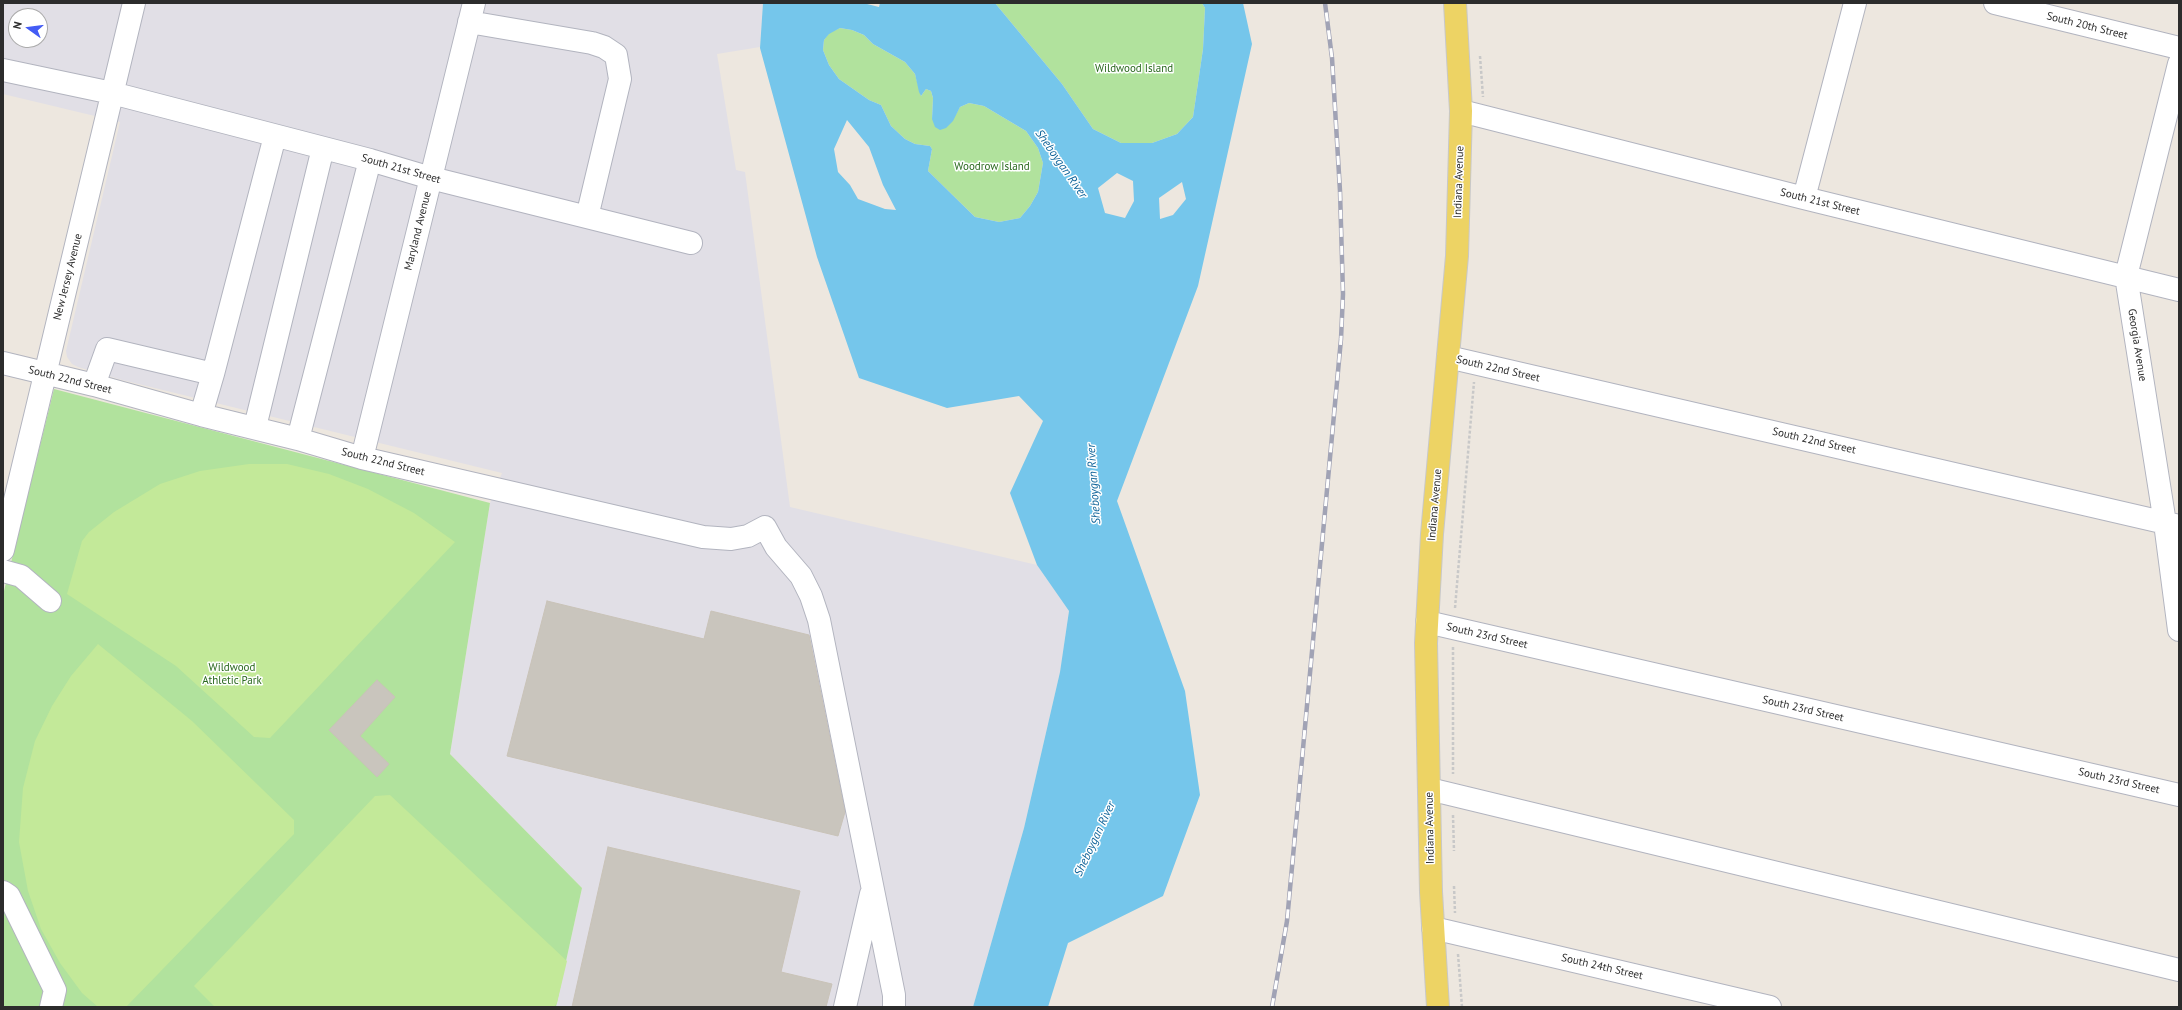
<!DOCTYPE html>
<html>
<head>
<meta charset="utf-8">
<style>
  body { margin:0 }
  #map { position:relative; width:2182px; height:1010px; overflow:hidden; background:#ede7df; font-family:"PT Sans",sans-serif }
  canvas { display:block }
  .frame { position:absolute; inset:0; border:4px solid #2c2c2c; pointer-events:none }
  .north { position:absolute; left:8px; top:8px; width:40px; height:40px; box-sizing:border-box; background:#fff; border:1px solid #ababab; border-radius:50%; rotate:284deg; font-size:11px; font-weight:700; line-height:16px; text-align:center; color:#2c2c2c }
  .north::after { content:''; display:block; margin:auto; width:14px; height:18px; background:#445cf5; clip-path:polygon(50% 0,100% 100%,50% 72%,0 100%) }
</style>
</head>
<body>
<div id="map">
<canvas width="2182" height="1010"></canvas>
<div class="frame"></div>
<div class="north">N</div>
</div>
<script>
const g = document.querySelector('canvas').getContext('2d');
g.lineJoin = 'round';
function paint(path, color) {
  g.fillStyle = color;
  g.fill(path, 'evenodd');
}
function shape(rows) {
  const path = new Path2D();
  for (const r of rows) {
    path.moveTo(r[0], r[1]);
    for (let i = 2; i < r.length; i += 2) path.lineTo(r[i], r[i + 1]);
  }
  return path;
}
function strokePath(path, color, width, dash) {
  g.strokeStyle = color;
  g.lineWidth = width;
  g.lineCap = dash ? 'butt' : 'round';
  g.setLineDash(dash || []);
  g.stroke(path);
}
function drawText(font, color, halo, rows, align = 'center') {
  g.font = font + ' "PT Sans",sans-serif';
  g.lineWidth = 3;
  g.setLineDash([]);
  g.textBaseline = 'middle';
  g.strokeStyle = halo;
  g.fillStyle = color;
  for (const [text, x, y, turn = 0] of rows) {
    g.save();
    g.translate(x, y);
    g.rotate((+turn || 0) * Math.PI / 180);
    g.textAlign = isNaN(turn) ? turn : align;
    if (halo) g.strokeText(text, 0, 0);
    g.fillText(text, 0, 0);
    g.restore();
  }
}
paint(shape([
  [3,3,763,3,760,47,717,54,736,170,745,172,790,507,1037,565,1069,611,1060,672,1024,828,973,1007,556,1007,582,888,450,754,490,503,502,473,122,380,78,367,72,364,67,357,66,351,120,122,3,94],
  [16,16,40,16,40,40,16,40]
]), '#e1dfe6');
paint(shape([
  [995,3,1202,3,1205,8,1203,49,1193,117,1177,134,1152,143,1121,143,1093,129,1062,84],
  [840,28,852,30,864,35,873,44,905,62,915,74,921,96,926,89,931,91,933,98,932,119,956,114,960,107,969,103,984,106,1026,131,1038,148,1043,163,1038,192,1030,206,1020,218,999,222,975,217,928,171,932,149,930,146,915,144,905,139,891,126,881,105,869,100,839,79,829,65,823,50,824,40,829,33],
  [54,389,490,503,450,754,582,888,556,1007,3,1007,3,595]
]), '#b1e29d');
paint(shape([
  [249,464,287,464,329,474,368,489,414,513,455,542,270,738,254,737,176,666,67,594,82,541,89,532,114,512,160,484,200,471],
  [98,644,192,721,294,820,294,834,126,1007,98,1007,82,993,60,963,41,929,28,891,19,842,23,788,35,741,52,706,71,676],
  [390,795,567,961,557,1003,554,1007,215,1007,194,986,375,796]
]), '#c3e999');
paint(shape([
  [763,3,863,3,879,7,880,3,995,3,1062,84,1093,129,1121,143,1152,143,1177,134,1193,117,1203,49,1205,8,1202,3,1243,3,1252,44,1198,286,1117,501,1185,691,1200,795,1163,896,1068,943,1048,1007,973,1007,1024,828,1060,672,1069,611,1037,565,1010,493,1043,421,1019,396,947,408,859,378,817,257,760,48],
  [840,28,852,30,864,35,873,44,905,62,915,74,919,92,921,96,926,89,931,91,933,98,932,119,935,127,940,130,946,128,953,121,960,107,969,103,984,106,1026,131,1038,148,1043,163,1038,192,1030,206,1020,218,999,222,975,217,928,171,932,149,930,146,915,144,905,139,891,126,881,105,869,100,839,79,829,65,823,50,824,40,829,34],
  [847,120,869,147,883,185,896,210,885,209,858,199,850,185,838,172,834,149],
  [1117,173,1133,181,1134,201,1125,218,1105,213,1098,188],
  [1182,182,1186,199,1173,215,1160,219,1159,198]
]), '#75c6eb');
const building = shape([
  [547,601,704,639,711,611,809,635,845,812,838,836,507,756,547,601],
  [377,680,395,697,360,736,389,764,377,777,329,730,377,680],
  [608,847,800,891,781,972,832,984,826,1007,572,1007,608,847]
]);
paint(building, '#c9c5bd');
strokePath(building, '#c9c3b8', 1);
const minor = shape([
  [1995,3,2179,48],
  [469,22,592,43,604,47,616,55,620,79,587,217],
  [2179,64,2126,276,2165,523,2179,630],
  [3,70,112,93,370,160,431,178,691,243],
  [1461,111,1804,198,2179,290],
  [1804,198,1855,3],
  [1448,357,2179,526],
  [3,363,94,385,201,415,298,439,362,458,703,537,731,539,748,536,765,527,776,547,801,576,811,596,819,620,894,995,894,1007],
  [213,374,275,136],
  [94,385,107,349,213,374,201,415],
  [255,427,323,148],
  [298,439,370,160],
  [362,458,474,3],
  [3,550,134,3],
  [3,571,21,576,50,601],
  [1427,622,2179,795],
  [1429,789,2179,970],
  [3,892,9,896,55,990,51,1007],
  [1433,928,1770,1007],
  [845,1007,871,894]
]);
const major = shape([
  [1438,1007,1431,892,1426,643,1432,534,1457,256,1461,111,1455,3]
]);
strokePath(minor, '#b2b4bf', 24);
strokePath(major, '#c8c8c8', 24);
strokePath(shape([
  [1480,56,1483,97],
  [1455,608,1474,382],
  [1453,647,1453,774],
  [1453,815,1454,851],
  [1454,886,1455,913],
  [1458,954,1462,1007]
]), '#c8c8c8', 2.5, [3, 2]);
strokePath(minor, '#fff', 22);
strokePath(major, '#edd364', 22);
const rail = shape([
  [1272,1007,1287,921,1341,339,1343,294,1340,191,1332,58,1325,3]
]);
strokePath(rail, '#a1a3b5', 4.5);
strokePath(rail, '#fff', 3, [9]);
drawText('11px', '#2c2c2c', '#fff', [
  ["South 20th Street",2087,26,14],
  ["South 21st Street",401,169,16],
  ["Indiana Avenue",1459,182,-88],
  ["South 21st Street",1820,202,14],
  ["Maryland Avenue",418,231,-76],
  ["New Jersey Avenue",68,277,-76],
  ["Georgia Avenue",2137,345,81],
  ["South 22nd Street",1498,369,13],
  ["South 22nd Street",70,380,14],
  ["South 22nd Street",1814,441,13],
  ["South 22nd Street",383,462,14],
  ["Indiana Avenue",1435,505,-85],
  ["South 23rd Street",1487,636,13],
  ["South 23rd Street",1803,709,13],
  ["South 23rd Street",2119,781,13],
  ["Indiana Avenue",1430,828,-91],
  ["South 24th Street",1602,967,13]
]);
drawText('11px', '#29681d', '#fff', [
  ["Wildwood Island",1134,69],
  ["Woodrow Island",992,167],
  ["Wildwood",232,668],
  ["Athletic Park",232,681]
]);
drawText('italic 12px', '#11659a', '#fff', [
  ["Sheboygan River",1061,164,55],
  ["Sheboygan River",1094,484,-94],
  ["Sheboygan River",1095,839,-65]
]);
</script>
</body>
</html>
